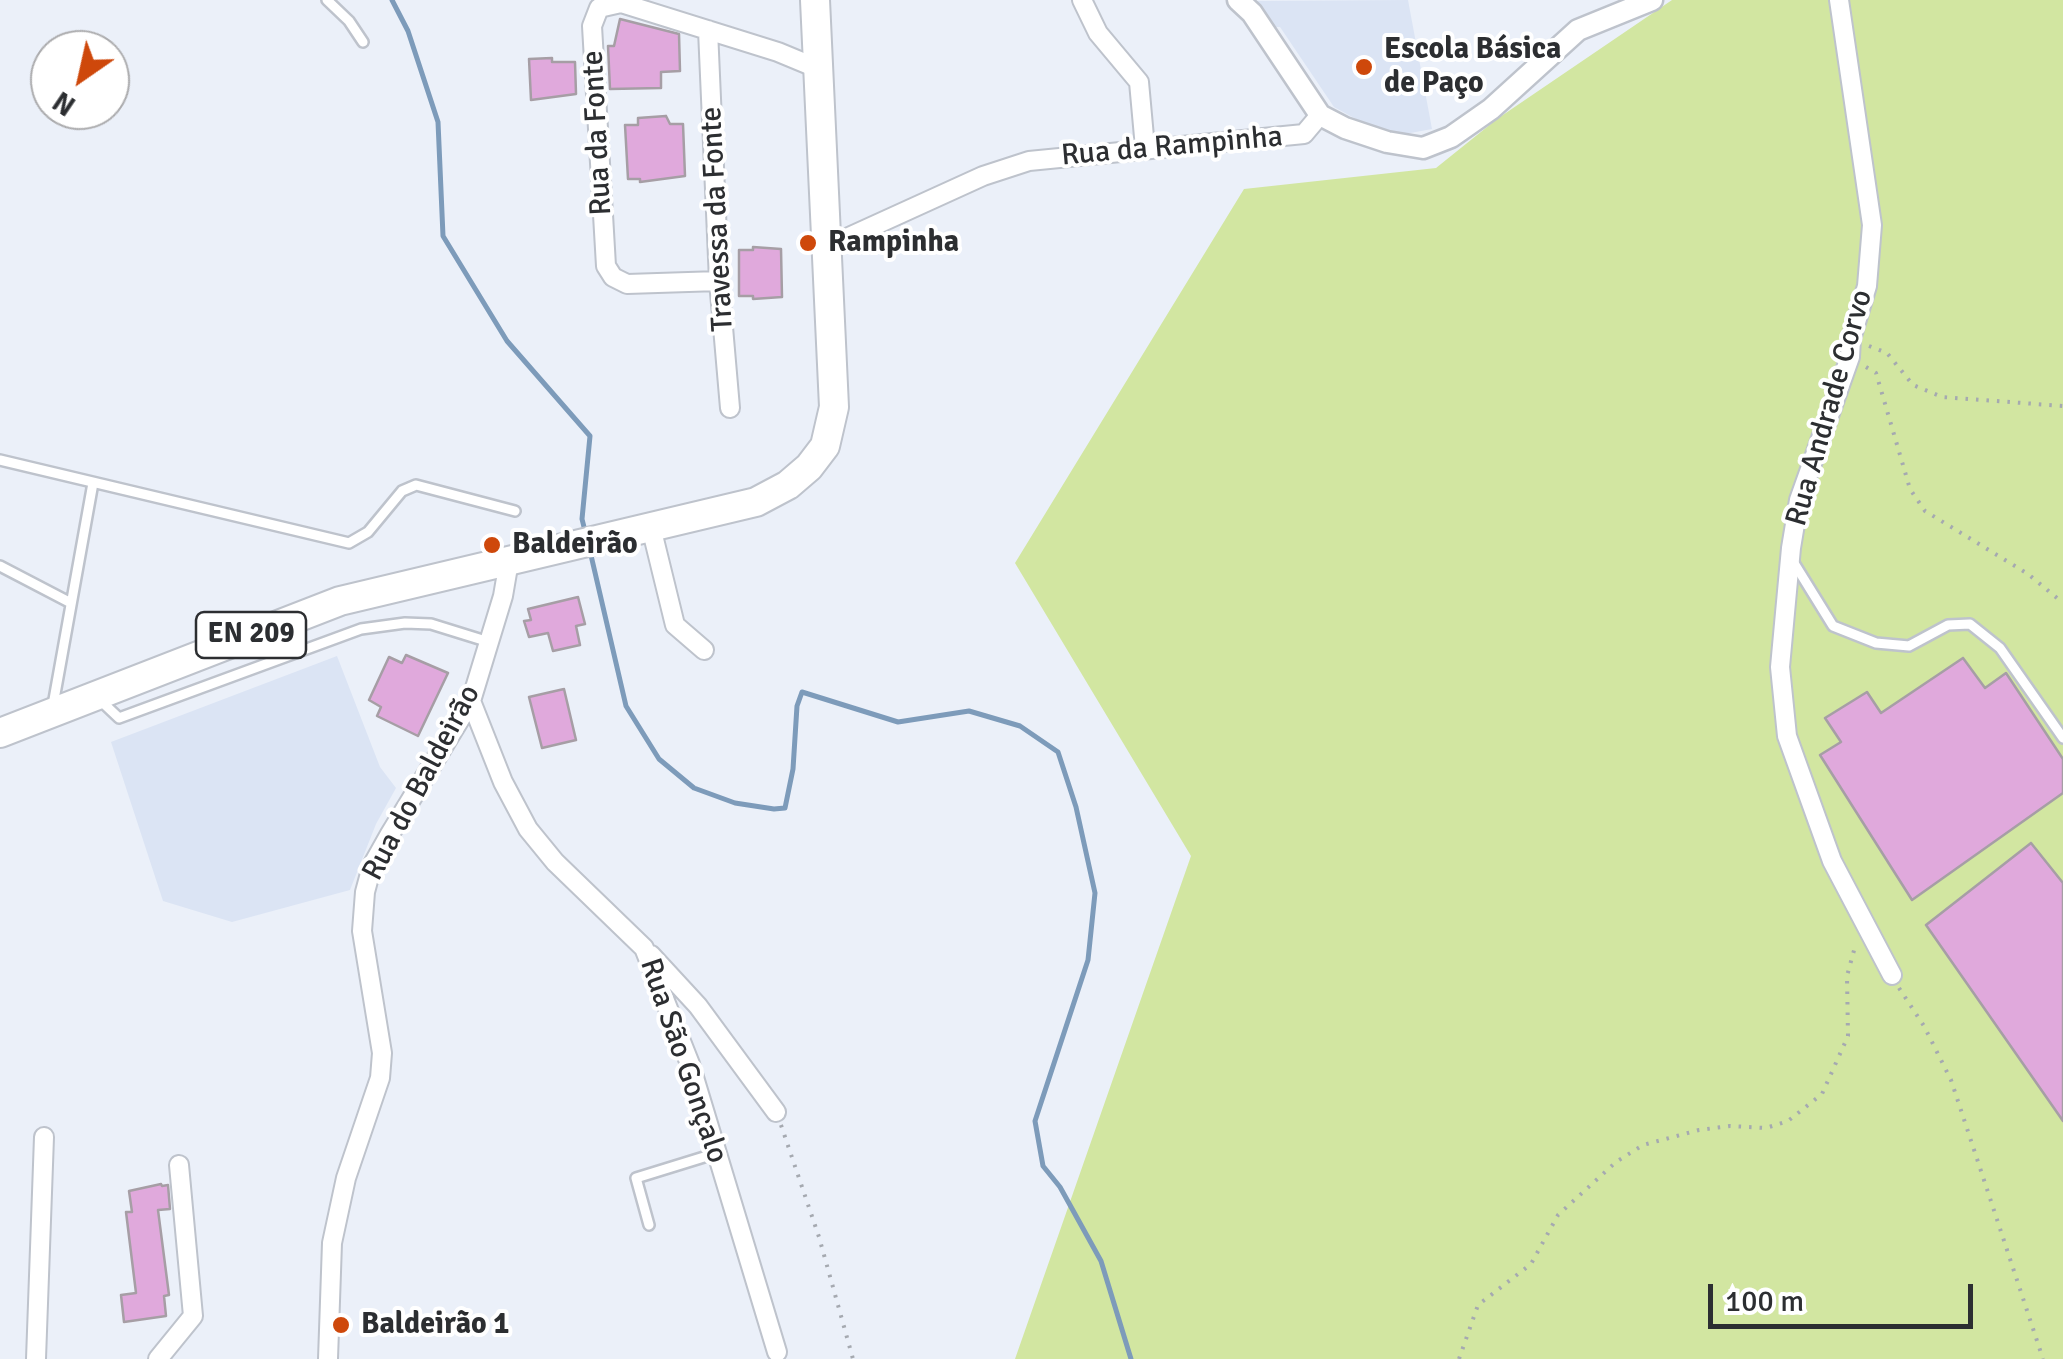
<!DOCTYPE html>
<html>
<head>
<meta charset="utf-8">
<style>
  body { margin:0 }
  #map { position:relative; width:2063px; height:1359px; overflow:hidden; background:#ebf0f9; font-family:Signika,sans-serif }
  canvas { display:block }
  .north { position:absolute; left:30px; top:30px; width:100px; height:100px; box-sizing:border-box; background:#fff; border:2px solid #ababad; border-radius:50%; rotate:214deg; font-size:28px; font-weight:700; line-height:40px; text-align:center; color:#2c2e31 }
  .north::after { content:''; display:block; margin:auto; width:35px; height:45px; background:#ce480b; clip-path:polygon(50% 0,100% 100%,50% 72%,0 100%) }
  .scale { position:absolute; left:1708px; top:1284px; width:265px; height:45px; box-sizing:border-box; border:5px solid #2c2e31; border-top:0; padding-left:12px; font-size:30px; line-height:35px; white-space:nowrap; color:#2c2e31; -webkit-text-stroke:8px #fff; paint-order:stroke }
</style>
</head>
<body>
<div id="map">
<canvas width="2063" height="1359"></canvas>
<div class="north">N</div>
<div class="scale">100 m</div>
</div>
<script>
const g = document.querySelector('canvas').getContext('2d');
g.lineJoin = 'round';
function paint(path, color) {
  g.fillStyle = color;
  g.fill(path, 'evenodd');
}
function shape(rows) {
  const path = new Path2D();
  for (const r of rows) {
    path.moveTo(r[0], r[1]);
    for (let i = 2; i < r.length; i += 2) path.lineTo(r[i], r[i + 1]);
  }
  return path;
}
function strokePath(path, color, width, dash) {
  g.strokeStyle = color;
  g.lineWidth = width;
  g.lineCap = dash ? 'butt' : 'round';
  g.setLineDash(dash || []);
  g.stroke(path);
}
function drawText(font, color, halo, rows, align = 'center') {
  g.font = font + ' Signika,sans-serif';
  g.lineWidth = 8;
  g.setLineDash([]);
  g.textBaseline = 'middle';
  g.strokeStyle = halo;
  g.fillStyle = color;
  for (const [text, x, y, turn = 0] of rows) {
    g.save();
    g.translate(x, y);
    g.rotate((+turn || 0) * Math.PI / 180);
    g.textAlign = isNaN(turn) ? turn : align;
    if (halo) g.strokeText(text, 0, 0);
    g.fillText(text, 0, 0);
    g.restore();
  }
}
paint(shape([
  [1408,0,1432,129,1405,134,1367,125,1334,107,1280,27,1274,27,1255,1],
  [337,656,380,767,396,788,376,824,350,890,232,922,163,901,111,742]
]), '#dbe4f4');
paint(shape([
  [1672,0,2063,0,2063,1359,1015,1359,1191,856,1015,563,1244,189,1436,168,1497,119]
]), '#d2e6a1');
strokePath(shape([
  [392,0,408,31,438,122,443,236,507,341,590,436,582,519,585,531],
  [590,551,626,706,659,759,694,788,735,803,774,809,785,808,793,769,797,706,802,692,898,722,969,711,1020,726,1058,752,1076,807,1095,893,1088,960,1035,1121,1043,1166,1060,1187,1101,1261,1131,1359]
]), '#7d9bba', 5);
const building = shape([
  [620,19,679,34,680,71,661,72,661,88,610,89,608,46,614,46,620,19],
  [552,58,552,62,575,62,576,94,531,100,529,59,552,58],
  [666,116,670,124,683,124,685,176,640,182,640,179,628,179,625,125,638,125,638,118,666,116],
  [753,247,781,249,782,297,753,299,753,296,739,296,739,250,753,250,753,247],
  [578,597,585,624,576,626,580,645,553,651,548,633,529,637,524,621,531,620,528,609,578,597],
  [406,655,448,673,418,736,377,716,381,707,369,700,389,657,402,663,406,655],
  [1963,658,1985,688,2006,673,2063,759,2063,793,1912,900,1820,755,1841,742,1825,718,1867,692,1881,713,1963,658],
  [564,689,576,740,542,748,529,697,564,689],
  [2031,843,2063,883,2063,1121,1926,925,2031,843],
  [161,1184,162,1186,168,1185,170,1209,158,1210,169,1295,164,1296,166,1316,124,1322,121,1295,136,1293,126,1212,132,1212,129,1191,161,1184]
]);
paint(building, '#e0a9dc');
strokePath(building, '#a69ea5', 2.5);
const service = shape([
  [327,0,349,21,363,42],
  [0,460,349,543,368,532,402,491,416,485,515,511],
  [1794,563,1833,626,1876,643,1909,646,1948,625,1970,624,2000,648,2063,738],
  [0,566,71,603],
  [101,701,119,718,361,629,405,623,431,624,489,642],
  [53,705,93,483],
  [649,1225,636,1178,717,1153]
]);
const minor = shape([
  [1082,0,1098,33,1139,82,1145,148],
  [1839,0,1872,225,1867,286,1851,339,1850,357,1799,500,1791,548,1780,667,1787,736,1832,861,1892,975],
  [708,30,719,281,730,408],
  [827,247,983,176,1029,161,1304,134,1320,115],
  [719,281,627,284,613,277,606,266,592,26,599,8,621,3,778,52,819,69],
  [651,527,675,625,704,650],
  [471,701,503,782,528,829,555,862,644,948,690,1064,777,1352],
  [651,955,698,1006,776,1112],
  [36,1359,44,1137],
  [158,1359,193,1316,179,1165],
  [328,1359,332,1243,346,1178,380,1078,382,1053,362,931,365,892,372,866,390,834,471,701,503,596,509,561]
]);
const tertiary = shape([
  [1238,0,1252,13,1320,115,1345,128,1387,142,1423,148,1451,137,1491,109,1578,30,1652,0]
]);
const primary = shape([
  [0,733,340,601,756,502,788,485,809,467,825,446,834,407,815,0]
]);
strokePath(service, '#bec3cc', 14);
strokePath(minor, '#bec3cc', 22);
strokePath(tertiary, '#bec3cc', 25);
strokePath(primary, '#bec3cc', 32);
strokePath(shape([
  [1869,346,1887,353,1913,385,1942,397,2063,406],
  [1866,367,1876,373,1910,489,1925,511,2028,574,2063,603],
  [1899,988,1924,1026,1951,1080,2043,1359],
  [781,1125,819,1237,853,1359],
  [1459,1359,1478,1305,1531,1264,1558,1215,1616,1162,1643,1145,1699,1130,1730,1126,1766,1128,1788,1121,1822,1094,1848,1036,1847,976,1856,943]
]), '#a5a9b0', 4, [2.5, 8]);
strokePath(service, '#fff', 9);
strokePath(minor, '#fff', 18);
strokePath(tertiary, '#fff', 20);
strokePath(primary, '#fff', 28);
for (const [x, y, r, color] of [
  [1364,67,10,"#ce480b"],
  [808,243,10,"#ce480b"],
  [492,545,10,"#ce480b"],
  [341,1325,10,"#ce480b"]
]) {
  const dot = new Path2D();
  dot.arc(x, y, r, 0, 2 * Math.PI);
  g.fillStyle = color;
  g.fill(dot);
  strokePath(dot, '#fff', 4);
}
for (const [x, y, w] of [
  [251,635,110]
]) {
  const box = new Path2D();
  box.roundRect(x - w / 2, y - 23, w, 46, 8);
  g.fillStyle = '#fff';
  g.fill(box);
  strokePath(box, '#2c2e31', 2.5);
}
drawText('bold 28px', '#2c2e31', null, [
  ["EN 209",251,635]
]);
drawText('bold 30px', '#2c2e31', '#fff', [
  ["Escola Básica",1384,50],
  ["de Paço",1384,84],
  ["Rampinha",828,243],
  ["Baldeirão",512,545],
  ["Baldeirão 1",361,1325]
], 'left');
drawText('30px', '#2c2e31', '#fff', [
  ["Rua da Fonte",598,133,-93],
  ["Rua da Rampinha",1172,147,-5],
  ["Travessa da Fonte",718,219,-93],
  ["Rua Andrade Corvo",1830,408,-74],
  ["Rua do Baldeirão",422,783,-62],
  ["Rua São Gonçalo",683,1061,71]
]);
</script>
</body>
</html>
